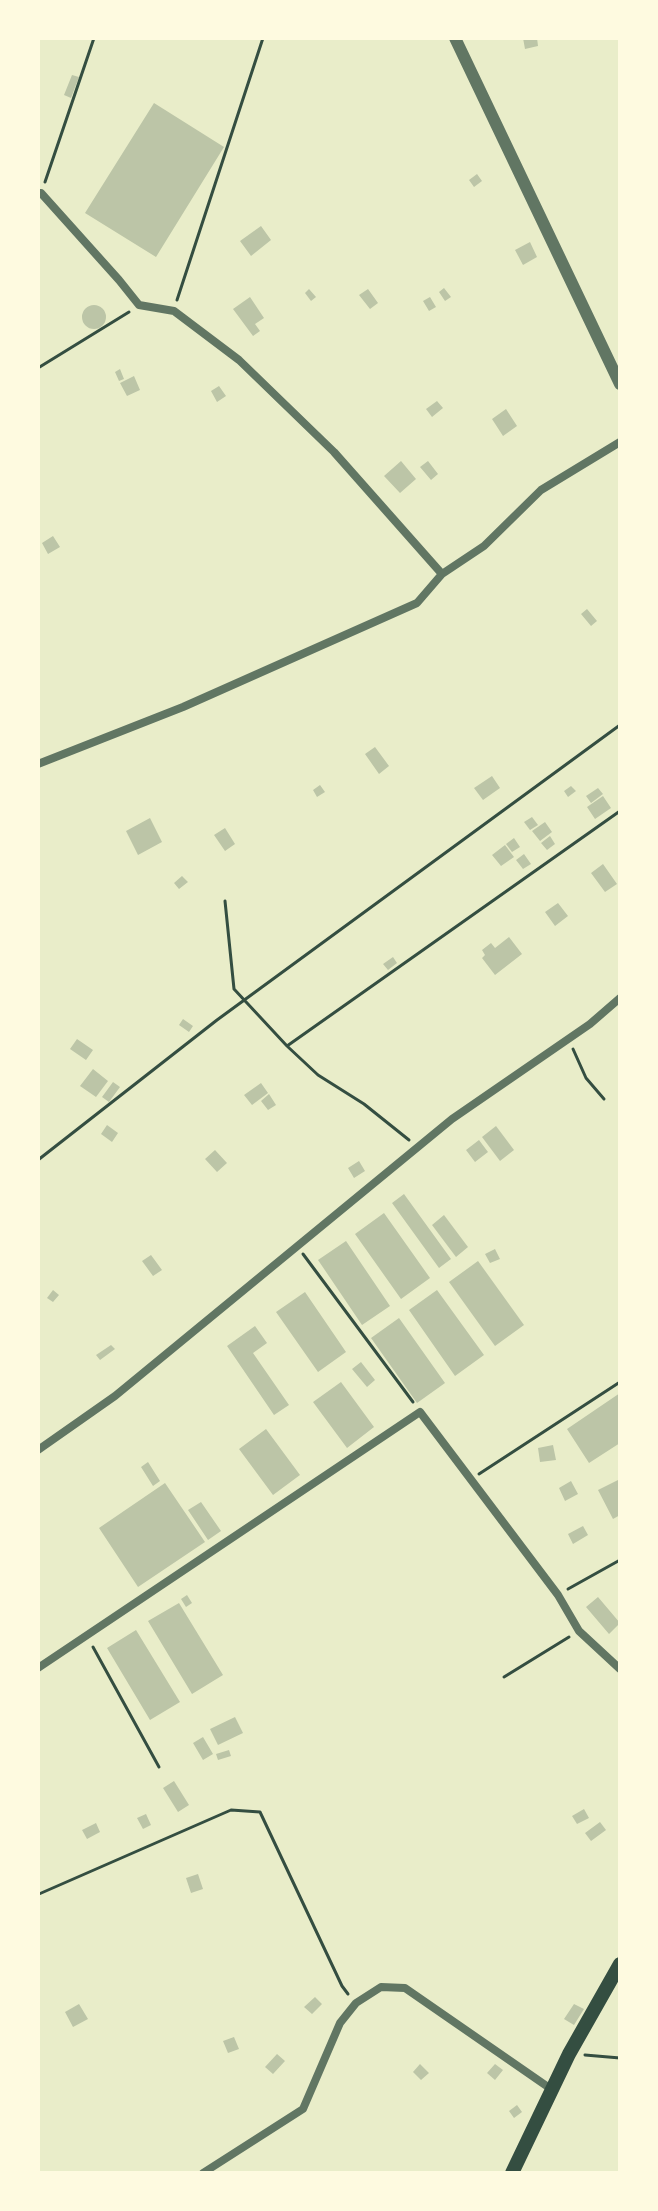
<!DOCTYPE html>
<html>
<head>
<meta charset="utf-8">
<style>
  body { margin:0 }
  #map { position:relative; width:658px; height:2211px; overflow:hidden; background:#e9edc9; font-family:Raleway,sans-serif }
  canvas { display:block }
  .frame { position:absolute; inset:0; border:40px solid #fefae0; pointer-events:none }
</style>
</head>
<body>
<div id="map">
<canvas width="658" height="2211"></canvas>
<div class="frame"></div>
</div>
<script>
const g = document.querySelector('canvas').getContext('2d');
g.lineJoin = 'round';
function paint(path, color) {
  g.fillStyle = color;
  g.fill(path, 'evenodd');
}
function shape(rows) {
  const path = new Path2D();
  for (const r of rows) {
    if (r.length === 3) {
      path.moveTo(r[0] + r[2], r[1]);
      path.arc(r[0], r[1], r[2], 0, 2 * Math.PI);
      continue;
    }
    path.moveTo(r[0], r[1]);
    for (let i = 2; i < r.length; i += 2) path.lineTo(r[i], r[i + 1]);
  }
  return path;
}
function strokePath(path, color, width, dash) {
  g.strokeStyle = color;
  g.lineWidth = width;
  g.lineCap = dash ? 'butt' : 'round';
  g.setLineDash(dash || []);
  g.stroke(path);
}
paint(shape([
  [523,38,537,38,538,46,525,49],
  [72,75,79,77,71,98,64,95],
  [154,103,224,147,156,257,85,213],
  [477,174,482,181,474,187,469,180],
  [261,226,271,240,251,256,240,241],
  [530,242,537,257,523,265,515,250],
  [444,288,451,297,445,301,439,292],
  [309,289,316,297,311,301,305,293],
  [368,289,378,303,370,309,359,295],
  [250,297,264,318,255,324,260,331,253,336,233,309],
  [430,297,436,307,429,311,423,301],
  [94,317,12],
  [120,369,124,379,119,381,115,372],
  [134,376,140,390,127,396,120,383],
  [219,386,226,396,217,402,211,391],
  [437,401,443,408,432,417,426,409],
  [506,409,517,426,503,436,492,419],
  [401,461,416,479,400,493,384,476],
  [428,461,438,474,431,480,420,467],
  [53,536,60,547,48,554,42,543],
  [587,609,597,621,591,626,581,614],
  [375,747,389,766,379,774,365,754],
  [492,776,500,788,483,800,474,788],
  [320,785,325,792,317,797,313,790],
  [571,786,576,791,568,797,564,791],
  [598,788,603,794,591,803,586,796],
  [603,796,611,808,595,819,587,807],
  [532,817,538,825,530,830,524,822],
  [150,818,162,842,138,855,126,831],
  [545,822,552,832,540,841,532,831],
  [225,828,235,844,225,851,214,835],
  [550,836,555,844,547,850,541,843],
  [514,838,520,847,512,852,506,844],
  [505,845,514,857,501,866,492,855],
  [524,854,531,864,523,869,516,860],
  [603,864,617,884,605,892,591,873],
  [182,876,188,882,179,889,174,883],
  [558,903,568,916,555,926,545,912],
  [509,937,522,954,495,975,482,958,485,955,482,950,491,943,495,948],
  [393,957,397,963,388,970,383,964],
  [183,1019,193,1026,189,1032,179,1025],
  [77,1039,93,1050,86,1060,70,1049],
  [93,1069,108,1081,96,1097,80,1086],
  [113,1082,120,1087,109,1102,102,1097],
  [261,1083,268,1093,252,1105,244,1095],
  [269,1094,276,1105,268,1110,261,1101],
  [107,1125,118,1133,112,1142,101,1134],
  [496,1126,514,1150,500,1161,482,1137],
  [479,1140,488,1152,475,1162,466,1150],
  [215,1150,227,1163,217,1172,205,1159],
  [359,1161,365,1171,354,1178,348,1168],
  [404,1194,451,1259,439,1268,392,1203],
  [384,1213,430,1278,401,1299,355,1234],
  [444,1215,468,1247,456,1257,432,1225],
  [346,1241,390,1306,362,1325,318,1260],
  [495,1249,500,1259,490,1263,485,1254],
  [151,1255,162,1270,153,1276,142,1261],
  [478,1261,524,1325,495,1346,449,1282],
  [53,1290,59,1295,53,1302,47,1298],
  [437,1290,484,1355,455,1376,409,1310],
  [305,1292,346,1352,318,1372,276,1312],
  [399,1318,445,1383,417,1403,371,1338],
  [255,1326,267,1343,253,1353,289,1405,274,1415,227,1346],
  [111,1345,115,1349,100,1360,96,1355],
  [361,1362,375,1380,367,1387,352,1369],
  [341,1382,374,1427,347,1448,313,1402],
  [620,1393,620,1443,589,1463,567,1429],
  [266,1429,300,1475,273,1495,239,1449],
  [553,1445,556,1460,540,1462,538,1448],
  [148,1462,160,1481,153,1486,141,1467],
  [620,1479,620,1515,613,1519,598,1490],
  [571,1481,578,1494,565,1501,559,1488],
  [165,1483,205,1542,138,1587,99,1528],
  [201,1502,221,1531,208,1540,188,1510],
  [583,1526,588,1535,573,1544,568,1534],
  [187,1595,192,1603,186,1607,181,1599],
  [598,1597,620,1623,609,1634,586,1607],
  [179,1603,223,1675,192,1694,148,1621],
  [136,1630,180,1702,150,1720,107,1648],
  [235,1717,243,1733,218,1745,210,1729],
  [203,1737,213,1754,203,1760,193,1743],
  [229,1750,231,1756,218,1760,216,1754],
  [174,1781,189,1805,178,1812,163,1788],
  [584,1809,589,1818,577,1824,572,1816],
  [146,1814,151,1825,143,1829,137,1818],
  [600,1822,606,1830,591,1841,585,1833],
  [96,1823,100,1832,87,1839,82,1830],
  [198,1874,203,1889,191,1893,186,1878],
  [315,1997,322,2004,312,2014,304,2007],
  [79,2004,88,2019,73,2027,65,2012],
  [574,2004,584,2009,574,2025,564,2019],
  [234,2037,239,2049,228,2053,223,2041],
  [277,2054,285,2061,273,2074,265,2067],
  [420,2064,429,2073,421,2080,413,2072],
  [495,2064,503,2070,495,2080,487,2073],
  [517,2105,522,2112,514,2118,509,2111]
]), '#bcc5a7');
strokePath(shape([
  [45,182,94,38],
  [177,300,263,38],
  [38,368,129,312],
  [225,901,234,989,287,1046,318,1075,364,1104,409,1140],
  [287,1046,620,811],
  [573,1049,586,1078,604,1099],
  [38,1160,217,1020,620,725],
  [303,1254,413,1402],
  [479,1474,620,1382],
  [568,1589,620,1560],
  [93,1647,159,1767],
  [504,1677,569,1637],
  [39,1894,231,1810,260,1812,342,1986,348,1994],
  [585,2055,620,2058]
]), '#344e41', 3);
strokePath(shape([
  [38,193,41,193,119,280,139,305,174,311,239,360,334,452,442,574],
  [38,764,183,707,417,603,442,574,484,546,541,490,620,442],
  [38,1450,115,1396,452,1119,590,1024,620,998],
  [38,1668,420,1412,558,1595,579,1631,620,1669],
  [203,2173,303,2109,340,2023,356,2003,381,1987,405,1988,551,2089]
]), '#617663', 8);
strokePath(shape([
  [455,38,620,384]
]), '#617663', 12);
strokePath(shape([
  [512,2173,569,2054,620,1964]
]), '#344e41', 14);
</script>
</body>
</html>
